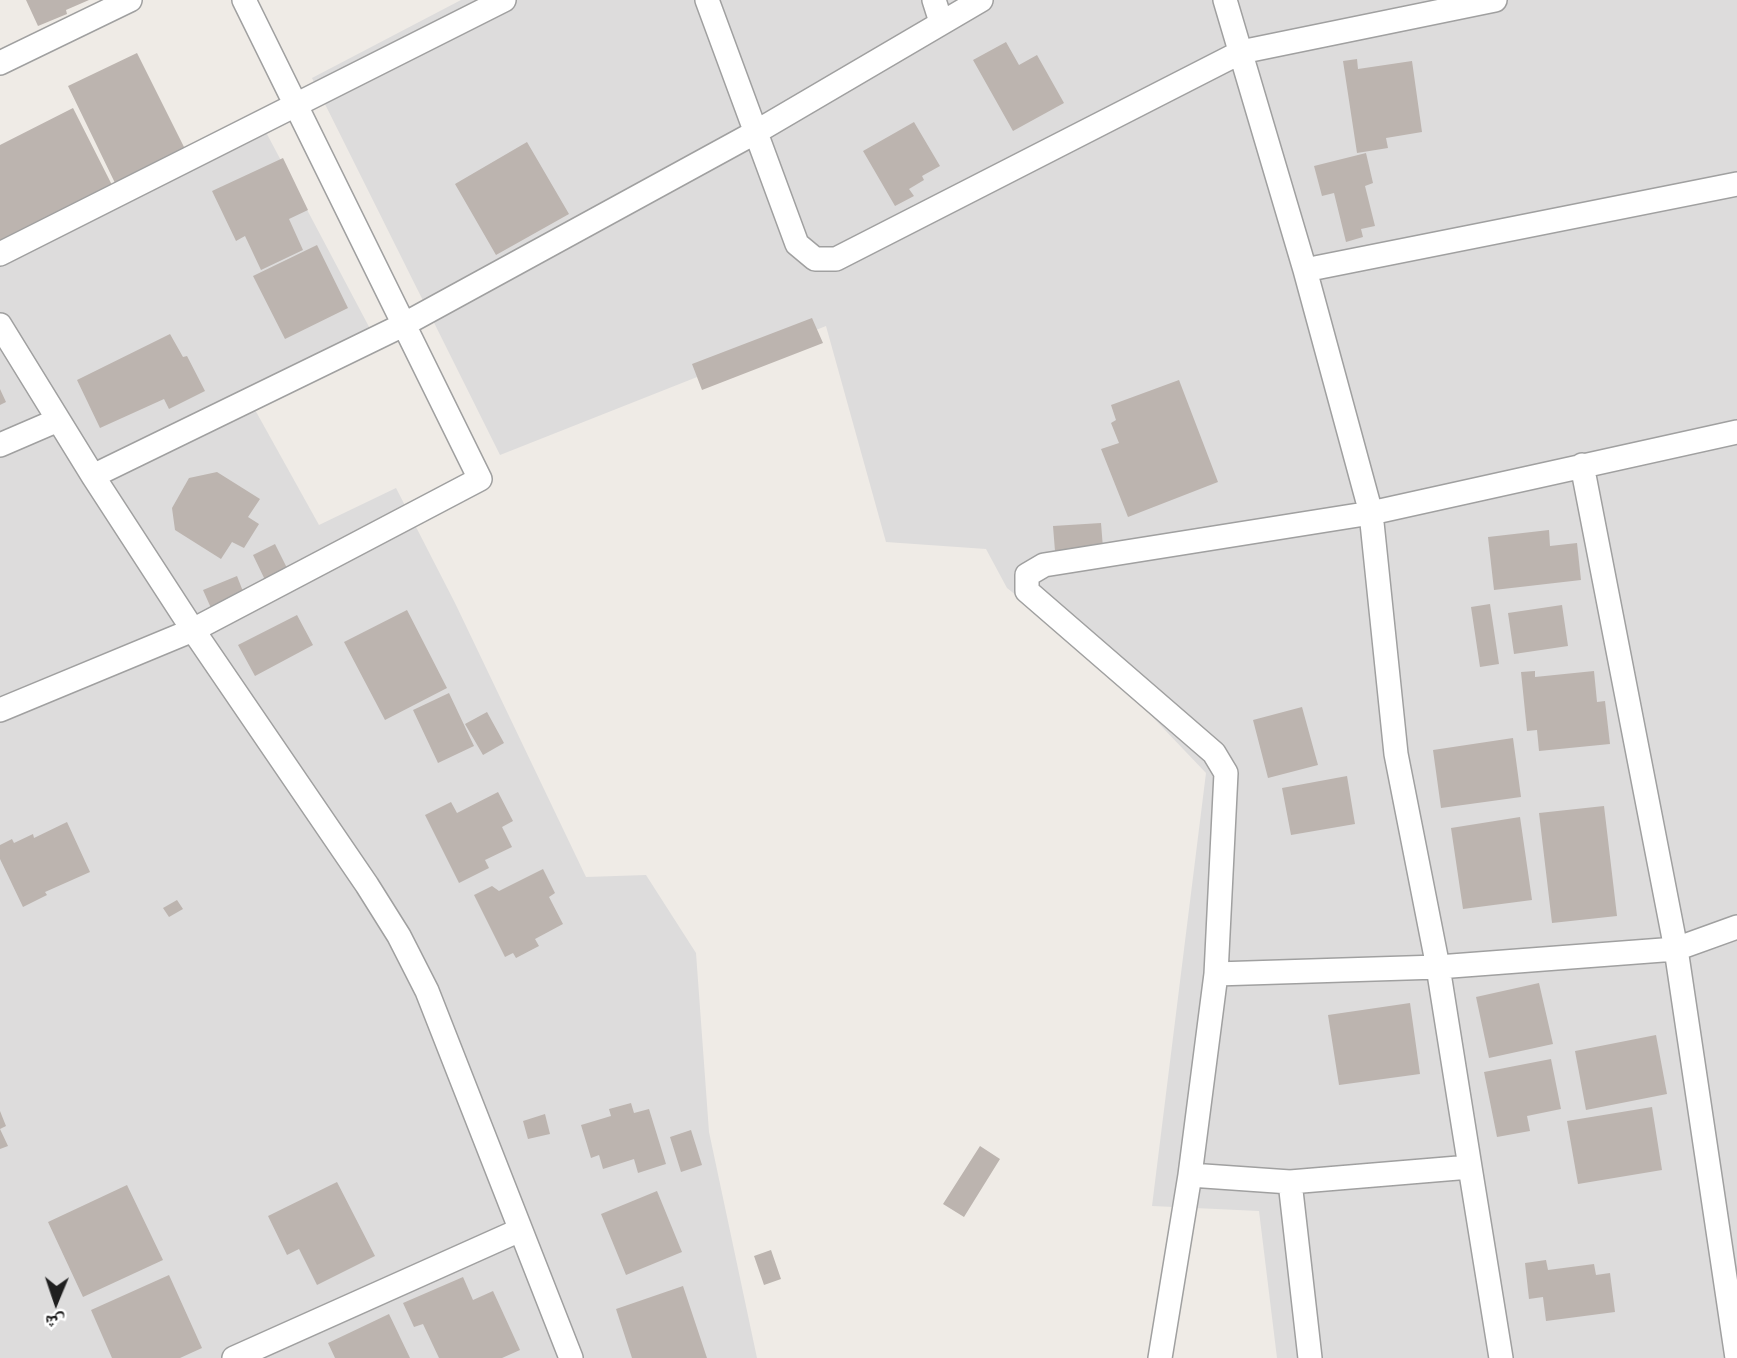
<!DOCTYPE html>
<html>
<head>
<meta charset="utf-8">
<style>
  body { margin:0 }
  #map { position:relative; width:1737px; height:1358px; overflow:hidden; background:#efebe6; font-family:"Asap Condensed","Noto Naskh Arabic",sans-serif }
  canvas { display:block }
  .north { position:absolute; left:21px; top:1267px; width:70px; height:70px; -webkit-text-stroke:5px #fff; paint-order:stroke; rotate:182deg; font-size:19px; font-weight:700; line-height:28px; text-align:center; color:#1f1f1f }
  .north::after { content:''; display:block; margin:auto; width:24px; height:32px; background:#1f1f1f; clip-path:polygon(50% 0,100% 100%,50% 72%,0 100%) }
</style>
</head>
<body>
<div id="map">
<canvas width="1737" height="1358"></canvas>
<div class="north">ش</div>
</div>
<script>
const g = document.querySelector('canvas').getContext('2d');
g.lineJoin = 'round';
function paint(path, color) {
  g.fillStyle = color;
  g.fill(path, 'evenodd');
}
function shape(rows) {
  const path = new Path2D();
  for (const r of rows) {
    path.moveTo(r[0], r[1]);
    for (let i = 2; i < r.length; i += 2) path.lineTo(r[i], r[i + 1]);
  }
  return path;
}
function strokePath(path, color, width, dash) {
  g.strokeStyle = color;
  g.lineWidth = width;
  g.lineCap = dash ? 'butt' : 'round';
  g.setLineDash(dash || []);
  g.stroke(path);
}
paint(shape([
  [461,0,1737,0,1737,1358,1277,1358,1259,1211,1152,1206,1206,773,1100,662,1007,588,986,549,886,542,826,326,500,455,312,78],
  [259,119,376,340,254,408,319,525,396,488,455,603,586,877,646,875,696,953,709,1132,757,1358,0,1358,0,249]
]), '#dddcdc');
paint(shape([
  [26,0,89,0,66,10,67,14,38,26],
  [1006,42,1019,65,1037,55,1064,103,1013,131,973,60],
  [137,53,185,149,115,183,68,86],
  [1357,59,1358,69,1412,61,1422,132,1386,138,1388,148,1357,153,1343,61],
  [73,108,112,185,0,241,0,145],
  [914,122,940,166,922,176,924,180,909,189,914,196,895,206,863,151],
  [527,142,569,214,496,255,455,184],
  [1366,153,1373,183,1365,186,1375,226,1361,229,1363,237,1346,242,1334,193,1322,196,1314,166],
  [283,158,308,210,289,219,303,250,261,270,245,236,236,241,212,191],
  [317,245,348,308,285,339,253,276],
  [812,318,823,343,702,390,692,364],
  [170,334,183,357,187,356,205,391,169,409,164,399,100,428,77,380],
  [1179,380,1218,482,1128,517,1101,449,1119,443,1111,423,1116,420,1111,405],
  [0,389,6,402,0,405],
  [217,472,260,499,248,517,259,524,244,548,232,542,221,559,175,530,172,508,189,478],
  [1101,523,1103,548,1055,551,1053,526],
  [1549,530,1550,546,1577,543,1581,580,1494,590,1488,537],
  [275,544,288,570,266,582,253,555],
  [237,576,244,594,211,608,203,590],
  [1490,604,1499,664,1480,667,1471,607],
  [1562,605,1568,646,1514,654,1508,613],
  [407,610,447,688,385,720,344,642],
  [297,615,313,645,255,676,238,645],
  [1535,671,1535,677,1594,671,1597,702,1605,701,1610,744,1539,751,1537,730,1527,731,1521,672],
  [449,693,474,746,438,763,413,710],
  [1302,707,1318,765,1268,778,1253,720],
  [487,712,504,743,483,755,465,724],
  [1513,738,1521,797,1441,808,1433,750],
  [1347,776,1355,824,1291,835,1282,788],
  [498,792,513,821,502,827,512,847,485,860,489,868,459,883,425,815,451,802,457,813],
  [1604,806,1617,916,1552,923,1539,813],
  [1520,817,1532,900,1463,909,1451,828],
  [67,822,90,872,45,892,47,895,23,907,0,859,0,845,12,839,14,843,33,834,34,838],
  [543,869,555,893,549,897,563,924,535,939,539,946,516,958,513,953,505,957,474,895,492,886,499,891],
  [177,900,183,909,169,917,163,908],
  [1539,983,1553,1044,1489,1058,1476,997],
  [1410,1003,1420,1074,1339,1085,1328,1015],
  [1656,1035,1667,1094,1586,1110,1575,1051],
  [1551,1059,1561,1109,1527,1116,1530,1131,1497,1137,1484,1072],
  [631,1103,634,1113,649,1109,666,1164,638,1173,634,1159,603,1169,599,1155,591,1158,581,1125,611,1116,609,1109],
  [1652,1107,1662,1170,1578,1184,1567,1121],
  [0,1111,6,1126,0,1129,8,1146,0,1149],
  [545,1114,550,1134,528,1139,523,1121],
  [691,1130,702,1165,681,1172,670,1137],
  [980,1146,1000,1159,964,1217,943,1204],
  [337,1182,375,1256,317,1285,299,1249,287,1255,268,1216],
  [127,1185,163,1260,83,1297,48,1222],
  [657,1191,682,1252,626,1275,601,1214],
  [771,1250,781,1279,764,1285,754,1256],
  [1546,1260,1548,1270,1594,1264,1596,1275,1610,1273,1615,1312,1546,1321,1543,1297,1529,1299,1525,1263],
  [169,1275,202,1348,180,1358,112,1358,91,1310],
  [463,1277,473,1300,493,1291,520,1350,502,1358,439,1358,423,1324,414,1327,403,1303],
  [683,1286,707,1358,632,1358,616,1309],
  [389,1314,410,1358,335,1358,328,1343]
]), '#bcb4af');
const street = shape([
  [707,0,797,244,815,259,836,259,1241,52,1495,0],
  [934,0,941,22],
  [1225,0,1305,270,1371,513,1737,432],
  [0,63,130,0],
  [0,254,504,0],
  [1305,270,1737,184],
  [0,325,93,476,193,630,367,885,399,936,427,991,571,1358],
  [0,445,58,420],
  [1582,465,1676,949,1737,927],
  [93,476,403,325,756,132,981,0],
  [0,710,193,630,480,479,244,0],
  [1470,1167,1501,1358],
  [1190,1175,1216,974,1226,773,1214,753,1027,591,1027,575,1044,565,1371,513,1396,754,1438,967,1216,974],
  [1290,1182,1470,1167,1438,967,1676,949,1737,1358],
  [234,1358,520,1230],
  [1160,1358,1190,1175,1290,1182,1310,1358]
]);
strokePath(street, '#a0a0a0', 26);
strokePath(street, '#fff', 23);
</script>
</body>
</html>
